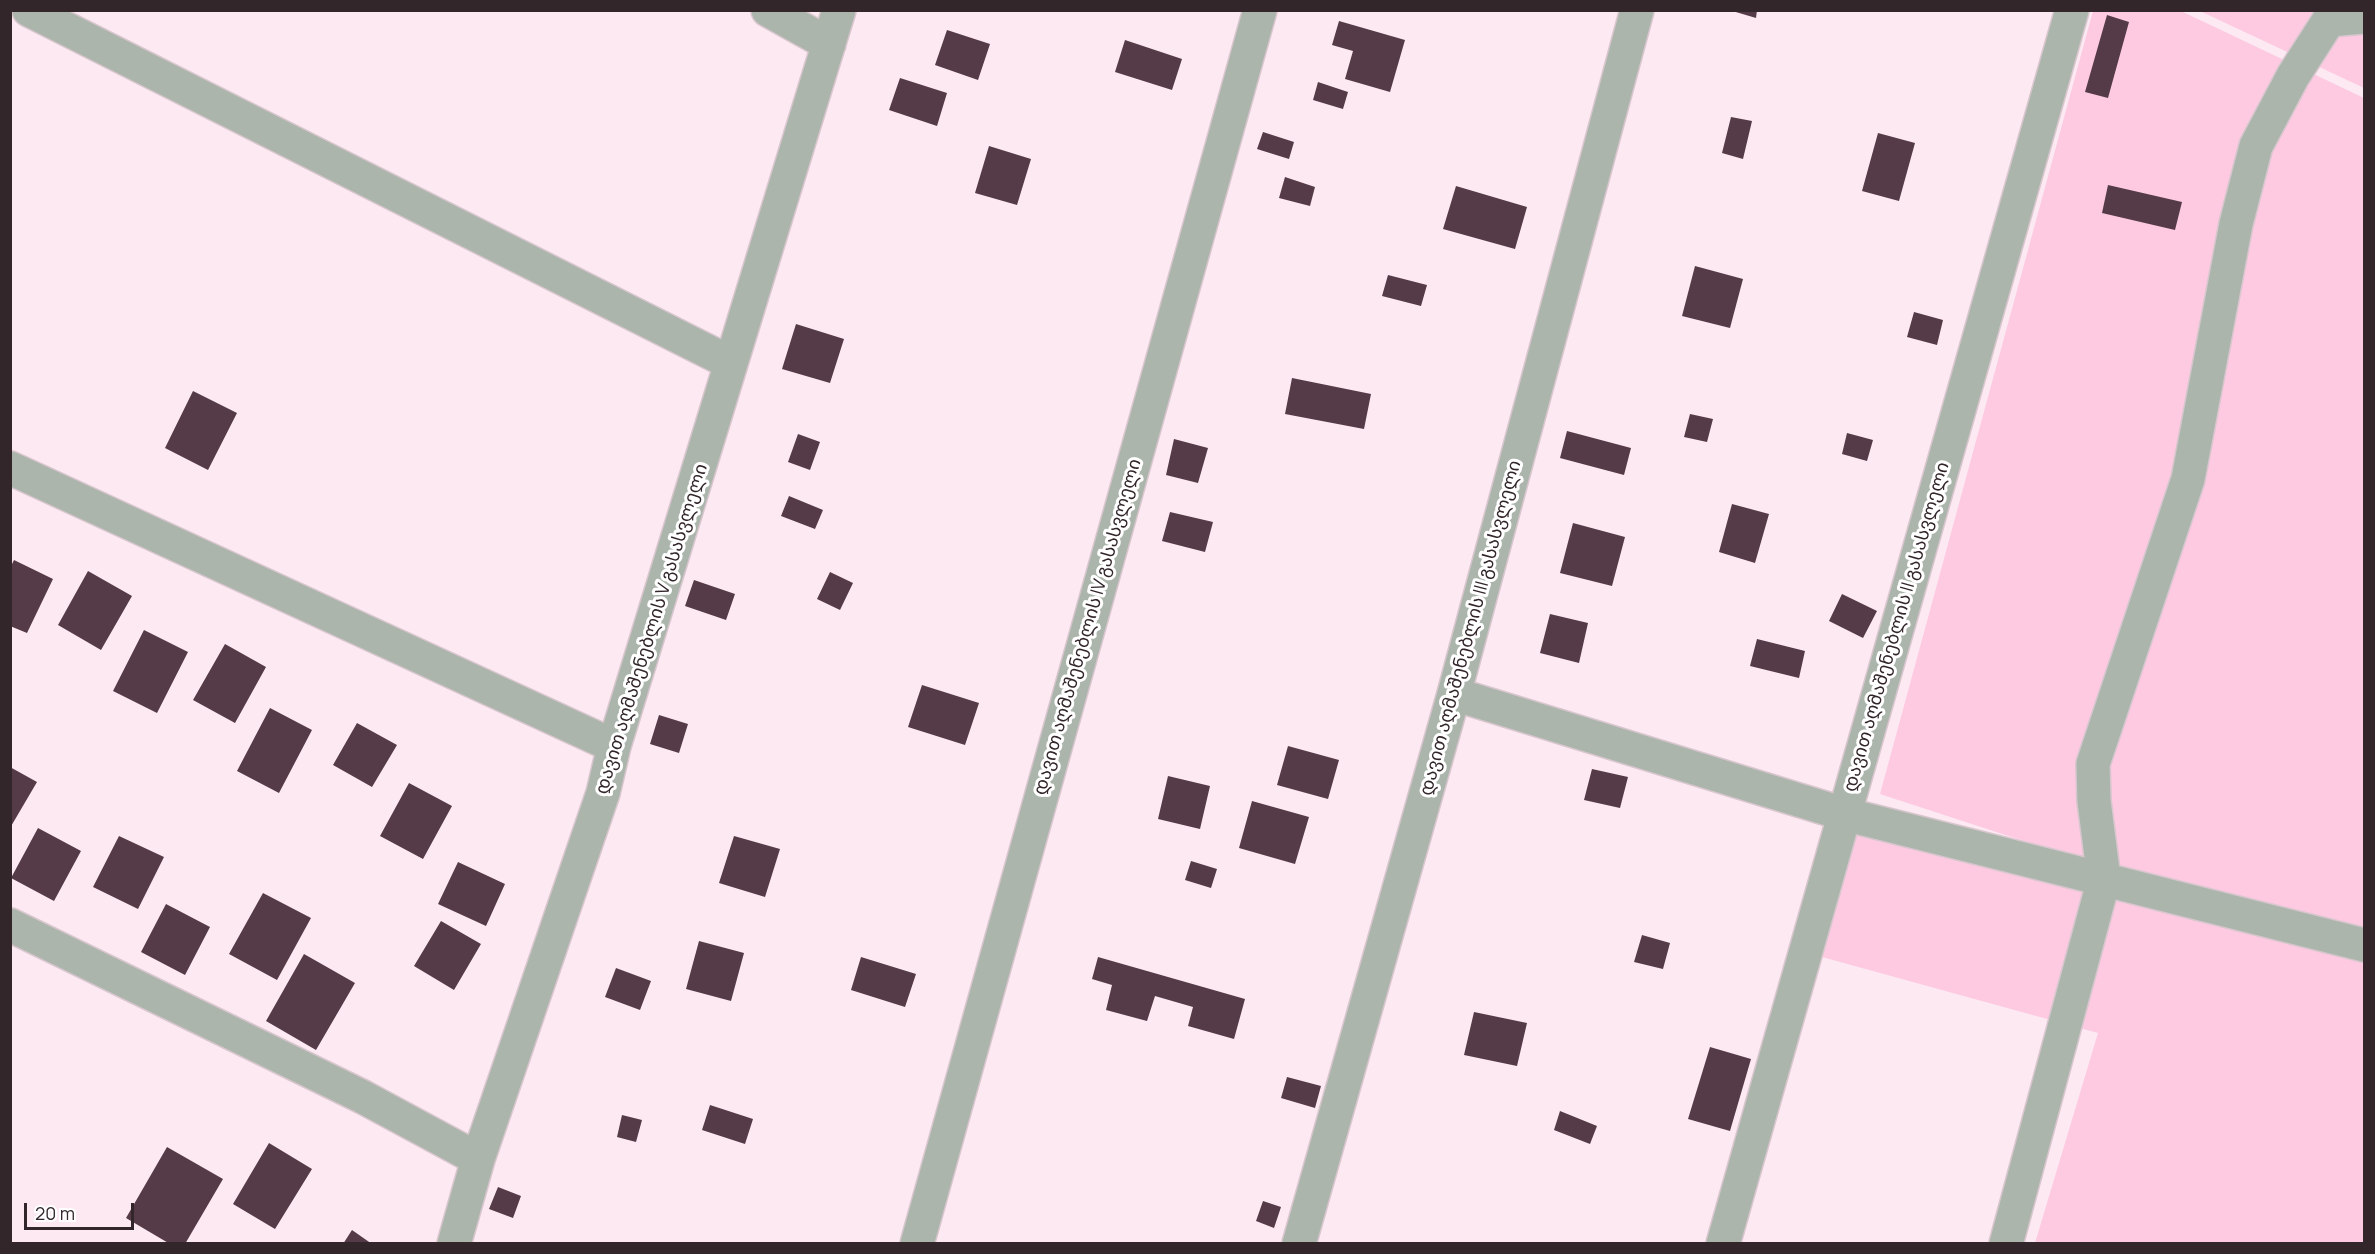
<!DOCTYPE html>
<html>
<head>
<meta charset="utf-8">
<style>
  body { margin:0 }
  #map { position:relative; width:2375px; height:1254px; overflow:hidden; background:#fde9f2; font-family:Manrope,sans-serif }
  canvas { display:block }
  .frame { position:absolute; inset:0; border:12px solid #32262b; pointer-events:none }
  .scale { position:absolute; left:24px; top:1203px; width:110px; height:27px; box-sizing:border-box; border:3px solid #32262b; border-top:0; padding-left:8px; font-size:18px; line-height:21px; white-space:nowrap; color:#32262b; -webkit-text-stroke:4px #fff; paint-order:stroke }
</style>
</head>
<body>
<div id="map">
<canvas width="2375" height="1254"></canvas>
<div class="frame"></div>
<div class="scale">20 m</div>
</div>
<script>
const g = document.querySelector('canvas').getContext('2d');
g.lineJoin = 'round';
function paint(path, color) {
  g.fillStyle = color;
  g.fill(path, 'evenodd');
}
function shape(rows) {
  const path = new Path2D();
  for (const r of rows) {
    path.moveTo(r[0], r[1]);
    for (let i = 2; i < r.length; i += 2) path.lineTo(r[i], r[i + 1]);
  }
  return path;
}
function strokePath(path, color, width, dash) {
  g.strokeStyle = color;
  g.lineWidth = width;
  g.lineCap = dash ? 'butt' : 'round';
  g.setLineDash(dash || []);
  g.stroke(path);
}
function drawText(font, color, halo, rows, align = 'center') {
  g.font = font + ' Manrope,"Noto Sans Georgian",sans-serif';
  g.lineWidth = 6;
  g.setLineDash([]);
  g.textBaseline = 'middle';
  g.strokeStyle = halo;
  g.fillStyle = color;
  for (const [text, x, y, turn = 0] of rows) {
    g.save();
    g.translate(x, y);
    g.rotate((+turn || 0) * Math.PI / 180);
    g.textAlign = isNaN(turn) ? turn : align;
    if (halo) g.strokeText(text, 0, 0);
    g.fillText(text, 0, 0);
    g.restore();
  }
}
paint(shape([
  [2093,11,2181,11,2364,98,2364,935,2143,880,1880,794],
  [2200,11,2364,11,2364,88],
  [1855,834,2364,963,2364,1243,2035,1243,2098,1033,1822,957]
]), '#fdcae1');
paint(shape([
  [1729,10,1757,10,1756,18],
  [2107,15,2129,22,2108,98,2085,92],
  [1339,21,1405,40,1390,92,1345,79,1353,51,1332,45],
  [947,30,990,44,978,80,935,65],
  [1125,40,1182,59,1172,90,1115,72],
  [900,78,947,93,937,126,889,110],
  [1318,82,1348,92,1343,109,1313,100],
  [1731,117,1752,121,1743,159,1722,153],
  [1263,132,1294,142,1289,159,1257,149],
  [1878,133,1915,143,1899,201,1862,191],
  [989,146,1031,159,1017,205,975,193],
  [1285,177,1315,187,1310,206,1279,198],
  [2108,185,2182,202,2175,230,2102,213],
  [1456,186,1527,207,1515,249,1443,229],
  [1695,266,1743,279,1730,328,1682,316],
  [1388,275,1427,285,1421,306,1382,296],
  [1914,312,1943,320,1937,345,1907,337],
  [796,324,844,339,830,383,782,369],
  [1292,378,1371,394,1364,429,1285,414],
  [193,391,237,413,208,470,165,448],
  [1690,414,1713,419,1707,442,1684,437],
  [1567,431,1631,448,1624,475,1560,458],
  [1847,433,1873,440,1867,461,1842,454],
  [798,434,820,442,810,470,788,462],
  [1174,439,1208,448,1198,483,1166,475],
  [789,496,823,510,815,529,781,516],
  [1732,504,1769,514,1755,563,1719,552],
  [1170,512,1213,522,1205,552,1162,541],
  [1573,523,1625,537,1612,586,1560,573],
  [14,560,53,579,27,633,10,626,10,568],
  [88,571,132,596,101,650,58,625],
  [830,572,853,583,840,610,817,599],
  [694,580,735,594,726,620,685,606],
  [1842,594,1877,611,1863,638,1829,621],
  [1550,614,1588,623,1579,663,1540,653],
  [144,630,188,652,157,713,113,691],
  [1757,639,1805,651,1799,678,1750,666],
  [225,644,266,667,235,723,193,700],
  [922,685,979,703,965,745,908,727],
  [270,708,312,730,279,793,237,771],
  [659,715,688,724,679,753,650,744],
  [357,723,397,745,372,787,333,765],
  [1288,746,1339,760,1328,799,1277,785],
  [10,767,37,782,10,828],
  [1592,769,1628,777,1620,808,1584,800],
  [1168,776,1210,786,1200,829,1158,819],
  [409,783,452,806,423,859,380,836],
  [1252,801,1309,817,1295,864,1239,848],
  [38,828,81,851,54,901,11,878],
  [119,836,164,857,138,909,93,887],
  [734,836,780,849,765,897,719,883],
  [1191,861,1217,869,1211,888,1185,880],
  [458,862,505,884,486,926,438,904],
  [263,893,311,918,277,980,229,954],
  [166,904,210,927,185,975,141,952],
  [441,921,481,944,454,990,414,966],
  [1642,935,1670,943,1663,969,1634,962],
  [699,941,744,953,731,1001,686,989],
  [304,954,355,983,316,1050,266,1021],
  [861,957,916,974,905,1007,851,990],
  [1098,957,1245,999,1234,1039,1188,1026,1193,1007,1155,996,1147,1021,1106,1010,1112,985,1092,979],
  [616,968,651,981,640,1010,605,997],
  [1474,1012,1527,1023,1517,1066,1464,1055],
  [1710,1047,1751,1059,1730,1131,1688,1119],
  [1287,1077,1321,1086,1315,1108,1281,1098],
  [710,1105,753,1119,745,1144,702,1130],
  [1560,1111,1597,1126,1590,1144,1554,1130],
  [622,1115,642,1120,636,1142,617,1137],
  [269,1143,312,1169,275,1229,233,1204],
  [167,1147,223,1179,185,1244,170,1244,126,1218],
  [498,1187,521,1196,513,1218,489,1209],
  [1263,1201,1281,1207,1274,1228,1256,1221],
  [352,1230,372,1244,343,1244]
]), '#553b47');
const minor = shape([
  [29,10,731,363],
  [768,10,829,44],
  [10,468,614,746],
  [1454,694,1844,814,2364,945],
  [10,925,363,1097,478,1159],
  [454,1244,478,1159,603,793,614,746,839,10],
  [917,1244,1260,10],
  [1299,1244,1454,694,1637,10],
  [1723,1244,2072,10],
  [2006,1244,2104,879,2094,801,2093,764,2188,479,2236,224,2256,146,2293,76,2329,20,2364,17]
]);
strokePath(minor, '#d8c6ce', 36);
strokePath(minor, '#abb5ab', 33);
drawText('18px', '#32262b', '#fff', [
  ["დავით აღმაშენებლის IV გასასვლელი",1088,627,-74],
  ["დავით აღმაშენებლის II გასასვლელი",1897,627,-74],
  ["დავით აღმაშენებლის III გასასვლელი",1471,628,-75],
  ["დავით აღმაშენებლის V გასასვლელი",652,629,-73]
]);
</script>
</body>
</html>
